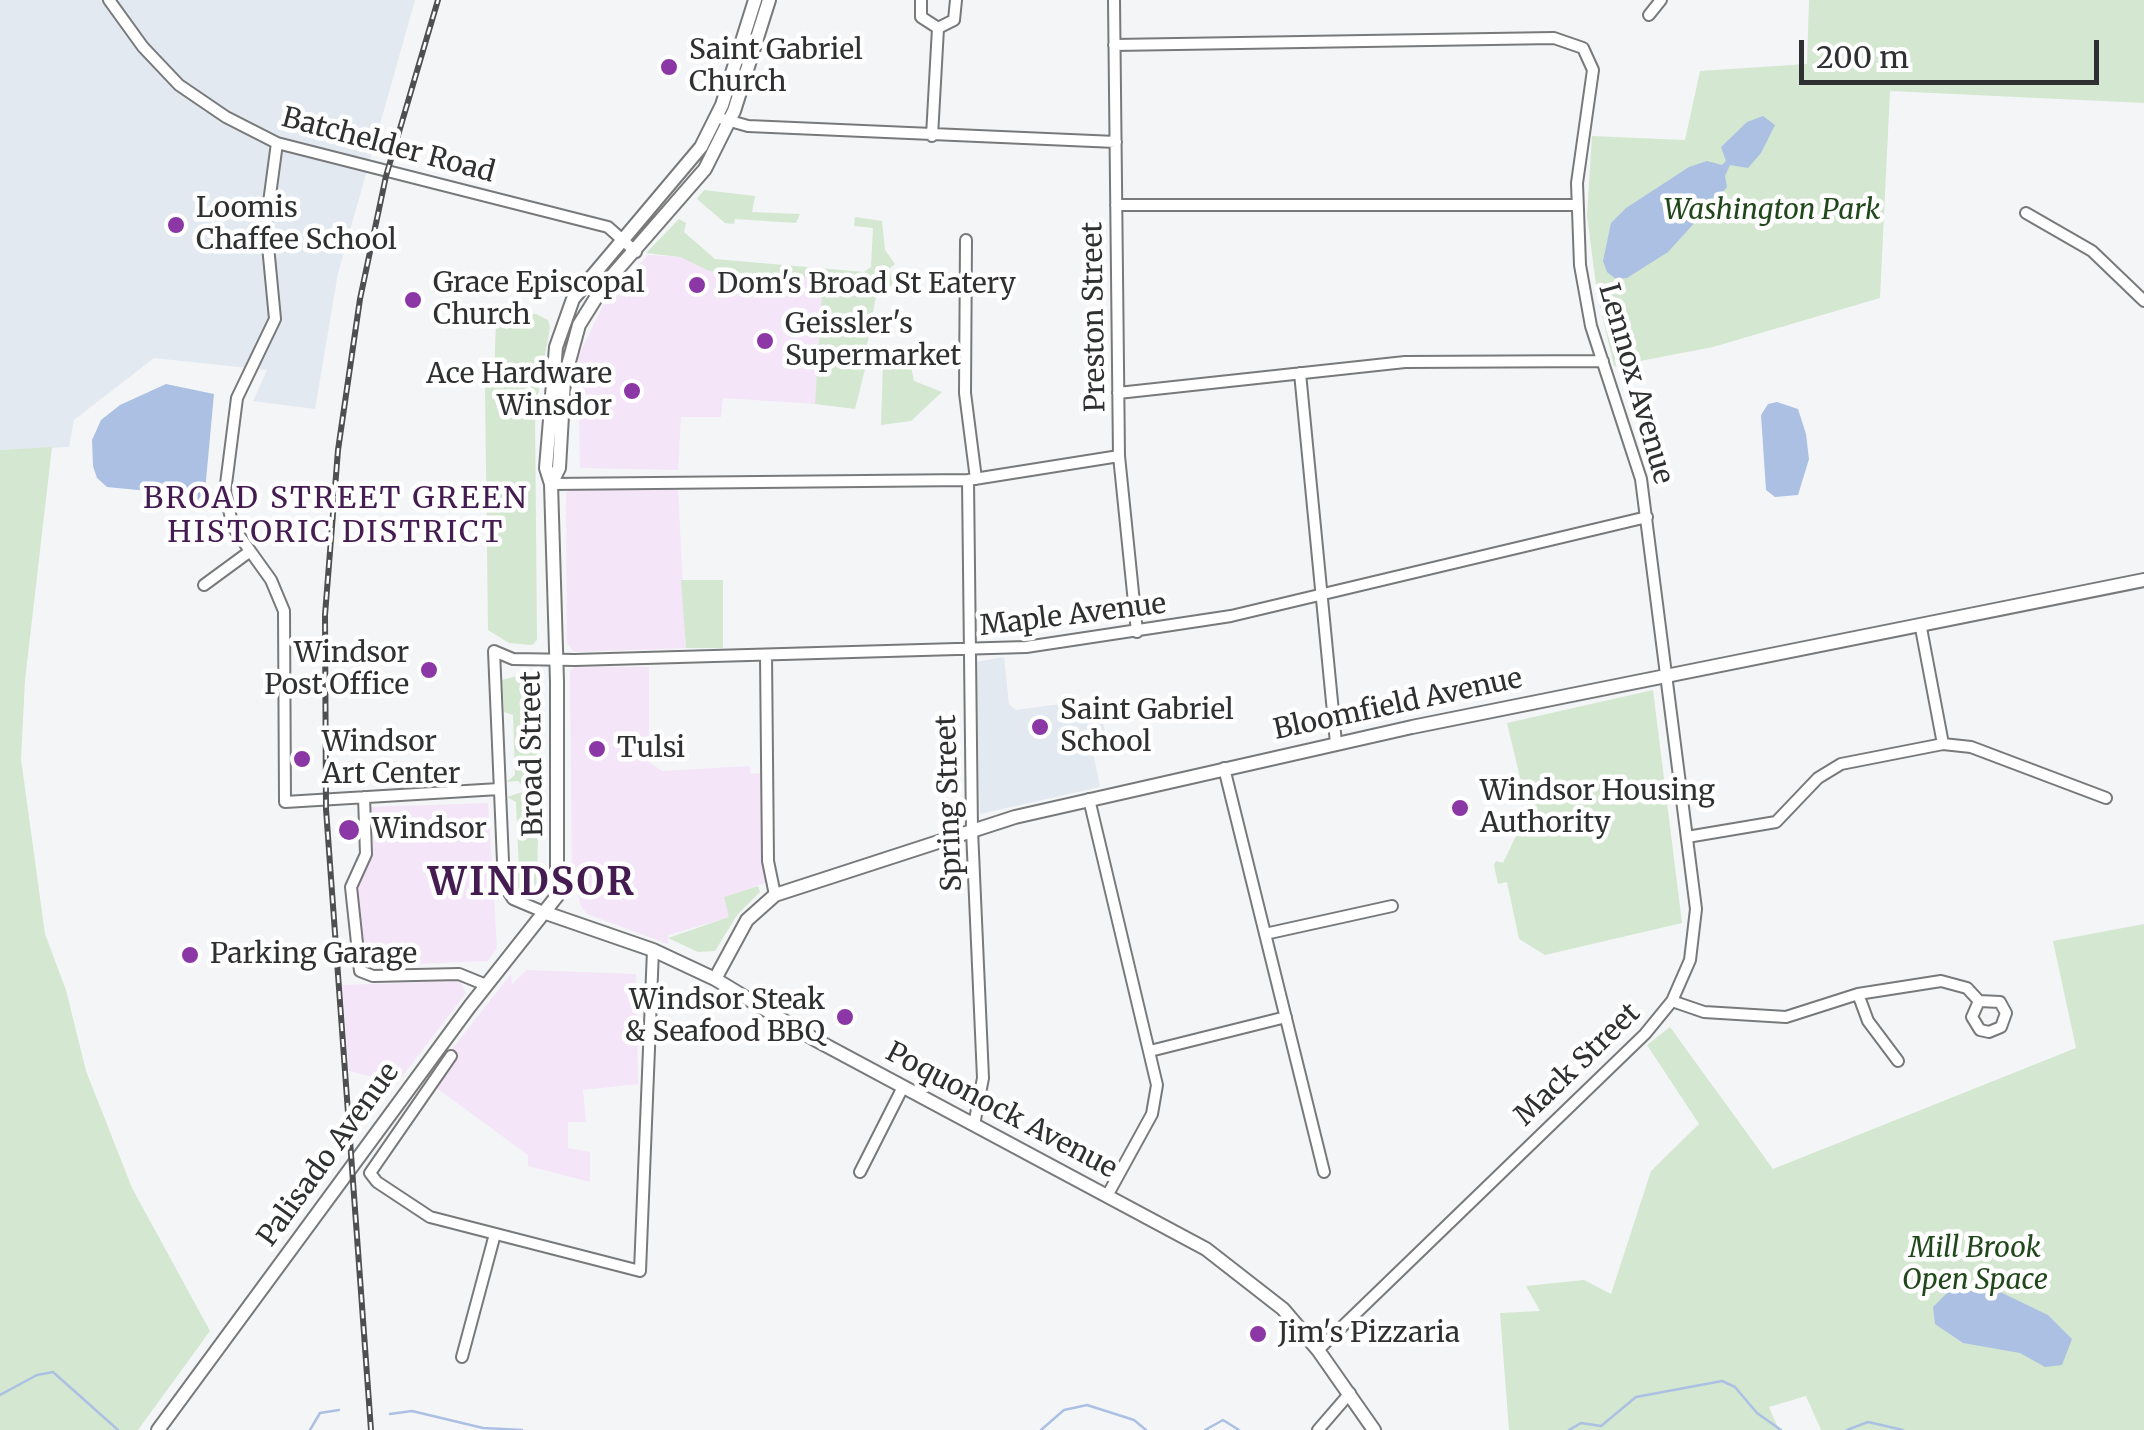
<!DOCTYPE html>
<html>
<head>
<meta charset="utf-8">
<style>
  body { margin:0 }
  #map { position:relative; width:2144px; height:1430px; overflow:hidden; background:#f4f5f7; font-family:Merriweather,serif }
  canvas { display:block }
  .scale { position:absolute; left:1799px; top:40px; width:300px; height:45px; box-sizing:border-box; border:5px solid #2f3031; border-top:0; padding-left:12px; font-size:30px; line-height:35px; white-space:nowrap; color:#2f3031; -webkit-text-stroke:8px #fff; paint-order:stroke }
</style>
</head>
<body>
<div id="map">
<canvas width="2144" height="1430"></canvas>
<div class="scale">200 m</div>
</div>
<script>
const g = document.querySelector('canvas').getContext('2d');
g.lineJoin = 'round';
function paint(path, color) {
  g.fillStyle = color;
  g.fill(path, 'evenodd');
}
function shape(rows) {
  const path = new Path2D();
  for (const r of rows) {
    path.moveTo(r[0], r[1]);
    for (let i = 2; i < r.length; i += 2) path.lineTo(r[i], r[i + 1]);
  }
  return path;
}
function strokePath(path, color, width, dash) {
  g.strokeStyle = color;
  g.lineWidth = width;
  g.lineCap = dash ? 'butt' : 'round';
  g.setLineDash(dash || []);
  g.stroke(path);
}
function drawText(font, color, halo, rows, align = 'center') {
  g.font = font + ' Merriweather,serif';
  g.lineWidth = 9;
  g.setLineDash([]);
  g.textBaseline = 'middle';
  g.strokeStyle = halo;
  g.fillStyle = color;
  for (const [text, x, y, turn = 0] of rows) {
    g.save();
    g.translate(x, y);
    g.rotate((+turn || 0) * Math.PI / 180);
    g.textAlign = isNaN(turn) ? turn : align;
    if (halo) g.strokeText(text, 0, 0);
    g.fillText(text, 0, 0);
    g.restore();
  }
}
paint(shape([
  [648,255,680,257,709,271,824,278,815,404,723,398,721,417,681,417,678,470,580,468,578,357,605,301],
  [570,489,678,489,686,648,574,652,567,643,566,493],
  [575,667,649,667,649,762,662,771,750,766,750,774,762,773,765,883,724,897,730,917,668,935,668,944,587,914,581,906,572,875,570,671],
  [488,803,497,948,488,961,365,966,357,881,372,855,370,807],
  [527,970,636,974,638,1084,583,1090,586,1122,568,1122,568,1148,590,1152,590,1182,528,1166,528,1155,427,1081,511,974,512,984],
  [460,981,466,993,397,1083,349,1071,342,985]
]), '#f4e5f8');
paint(shape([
  [0,0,415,0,338,273,315,409,253,401,267,370,154,358,74,420,69,447,0,450],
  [1004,657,1009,704,1016,710,1097,699,1108,743,1092,747,1100,787,980,814,976,662]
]), '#e2e9f1');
paint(shape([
  [1809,0,2144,0,2144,103,1890,91,1880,298,1713,347,1614,366,1597,293,1587,215,1592,136,1685,140,1700,71,1807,64],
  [704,190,755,196,752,212,800,214,796,223,735,219,734,224,725,223,697,199],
  [855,217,882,221,885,250,895,264,889,269,893,285,877,291,866,350,900,353,910,361,914,381,942,392,911,421,881,425,883,365,867,361,855,409,815,404,823,278,709,271,680,257,646,253,679,219,686,223,684,232,715,259,864,272,871,267,873,228,854,226],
  [507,312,536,314,548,320,550,327,535,413,537,640,532,645,509,643,488,630,485,386,494,377,496,321],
  [52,447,25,680,21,759,45,934,66,990,86,1071,132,1188,210,1331,138,1430,0,1430,0,450],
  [681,580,723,580,723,648,686,648],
  [528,673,538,681,539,784,524,787,518,781,506,782,515,775,513,715,504,712,502,680],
  [1653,690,1682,923,1545,955,1519,939,1507,882,1498,884,1494,865,1496,861,1503,863,1528,811,1507,723],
  [535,788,539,791,537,883,525,897,516,892,509,878,519,870,516,802,507,797],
  [758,886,760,892,737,915,715,951,698,952,668,938,729,917,724,897],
  [2144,924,2144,1430,1821,1430,1806,1396,1769,1407,1779,1430,1509,1430,1500,1313,1540,1311,1526,1286,1584,1280,1611,1294,1651,1171,1699,1124,1647,1045,1670,1027,1773,1169,2076,1048,2053,941]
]), '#d4e7d1');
paint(shape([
  [1763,116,1775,125,1761,153,1748,168,1730,165,1725,176,1727,187,1668,252,1627,278,1616,279,1607,272,1603,261,1611,223,1626,208,1689,167,1707,161,1722,165,1726,161,1721,147,1747,122],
  [166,384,214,394,205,491,198,500,179,494,107,487,97,478,93,466,92,440,101,420,120,405],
  [1777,402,1798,409,1806,434,1809,459,1798,495,1775,497,1766,490,1761,415,1768,404],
  [1996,1290,2048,1315,2072,1339,2062,1365,2045,1367,2020,1353,1963,1343,1935,1324,1933,1307,1948,1292]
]), '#acc0e3');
strokePath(shape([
  [0,1395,37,1375,53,1372,118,1430],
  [390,1414,412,1411,483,1428,522,1430],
  [310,1430,320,1413,339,1410],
  [1041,1430,1064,1410,1087,1405,1134,1420,1146,1430],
  [1205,1430,1223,1420,1239,1430],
  [1569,1430,1581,1423,1601,1426,1636,1397,1722,1381,1735,1387,1757,1413,1781,1430],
  [1847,1430,1868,1422,1903,1430]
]), '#acc0e3', 2.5);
const minor = shape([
  [109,0,143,47,179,85,226,117,277,143,608,227,636,252],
  [921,0,921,17,938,28,954,20,956,0],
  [1114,0,1119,456,1137,632],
  [1649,15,1661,0],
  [1114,45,1554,38,1583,48,1593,70,1577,183,1580,265,1591,326,1641,479,1696,909,1690,960,1672,1001,1645,1034,1318,1350],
  [716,117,748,126,1116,142],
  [932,136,938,28],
  [277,143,266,225,275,319,237,398,225,492,233,527,271,580,284,611,285,802,499,789],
  [1116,205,1576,205],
  [2026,213,2092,251,2144,301],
  [966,240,965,393,976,479],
  [1300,373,1336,743],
  [1118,393,1405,362,1603,361],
  [968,480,972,830,983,1078,974,1125],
  [551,484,968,480,1119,456],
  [204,585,249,552],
  [1921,628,1943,744],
  [766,655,768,861,775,895],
  [1224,768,1324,1172],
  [364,797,366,854,351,887,360,971,373,976,459,974,486,985],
  [1089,799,1157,1085,1152,1114,1107,1196],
  [1687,837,1776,822,1818,778,1841,764,1943,744,1971,747,2106,798],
  [546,913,513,899,504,885,494,651,513,659,575,660,1026,647,1231,616,1647,517],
  [1265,934,1392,906],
  [1858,994,1868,1021,1898,1061],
  [1672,1001,1704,1012,1786,1017,1858,994,1941,981,1967,988,1979,1001,1972,1017,1980,1030,1989,1032,2001,1027,2006,1013,2000,1002,1979,1001],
  [1150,1051,1286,1017],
  [451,1056,370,1173,377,1182,430,1217,640,1271,653,950],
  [860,1172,903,1087],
  [462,1357,495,1234],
  [1318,1430,1350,1393]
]);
const major = shape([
  [551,484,559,468,564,380,579,325,604,285,705,169,734,111,769,0],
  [546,913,653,950,715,979,814,1039,1206,1249,1283,1309,1318,1350,1374,1430],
  [715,979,747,920,775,895,1015,817,1412,727,2144,580],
  [158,1430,470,1006,557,896,557,682,551,484,546,468,556,347,573,299,701,147,722,105,755,0]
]);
strokePath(minor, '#77797a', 14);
strokePath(major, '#77797a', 16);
strokePath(minor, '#fff', 10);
strokePath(major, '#fff', 12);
const rail = shape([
  [371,1430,326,809,325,615,338,450,360,299,386,176,438,0]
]);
strokePath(rail, '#4e4f50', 6);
strokePath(rail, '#fff', 2.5, [8]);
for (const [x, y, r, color] of [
  [669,67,10,"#8b37a5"],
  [176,225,10,"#8b37a5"],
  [697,285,10,"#8b37a5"],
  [413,300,10,"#8b37a5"],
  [765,341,10,"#8b37a5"],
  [632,391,10,"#8b37a5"],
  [429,670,10,"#8b37a5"],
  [1040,727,10,"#8b37a5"],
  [597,749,10,"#8b37a5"],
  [302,759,10,"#8b37a5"],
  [1460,808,10,"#8b37a5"],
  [349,830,12,"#8b37a5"],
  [190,955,10,"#8b37a5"],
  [845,1017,10,"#8b37a5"],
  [1258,1334,10,"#8b37a5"]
]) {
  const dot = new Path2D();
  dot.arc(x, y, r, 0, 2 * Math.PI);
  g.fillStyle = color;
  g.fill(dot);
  strokePath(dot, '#fff', 4);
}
drawText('28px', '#2f3031', '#fff', [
  ["Saint Gabriel",689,51],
  ["Church",689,83],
  ["Loomis",196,209],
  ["Chaffee School",196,241],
  ["Grace Episcopal",433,284],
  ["Church",433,316],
  ["Dom's Broad St Eatery",717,285],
  ["Geissler's",785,325],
  ["Supermarket",785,357],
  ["Ace Hardware",612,375,"right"],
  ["Winsdor",612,407,"right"],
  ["Windsor",409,654,"right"],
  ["Post Office",409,686,"right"],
  ["Saint Gabriel",1060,711],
  ["School",1060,743],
  ["Windsor",322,743],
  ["Art Center",322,775],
  ["Tulsi",617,749],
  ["Windsor Housing",1480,792],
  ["Authority",1480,824],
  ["Windsor",372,830],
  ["Parking Garage",210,955],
  ["Windsor Steak",825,1001,"right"],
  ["& Seafood BBQ",825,1033,"right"],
  ["Jim's Pizzaria",1278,1334]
], 'left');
drawText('28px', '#2f3031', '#fff', [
  ["Batchelder Road",388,146,15],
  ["Preston Street",1095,317,-91],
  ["Lennox Avenue",1635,384,74],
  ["Maple Avenue",1073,616,-7],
  ["Bloomfield Avenue",1398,705,-12],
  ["Broad Street",533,754,-91],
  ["Spring Street",950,803,-92],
  ["Mack Street",1578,1065,-44],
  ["Poquonock Avenue",1001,1111,28],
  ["Palisado Avenue",329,1155,-54]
]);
drawText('italic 28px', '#21481b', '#fff', [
  ["Washington Park",1772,211],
  ["Mill Brook",1975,1249],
  ["Open Space",1975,1281]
]);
g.letterSpacing = '2.5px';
drawText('30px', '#451c51', '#fff', [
  ["BROAD STREET GREEN",336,500],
  ["HISTORIC DISTRICT",336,534]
]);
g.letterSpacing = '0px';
g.letterSpacing = '2.5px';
drawText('bold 38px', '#451c51', '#fff', [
  ["WINDSOR",532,884]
]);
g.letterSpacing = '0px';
</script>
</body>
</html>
